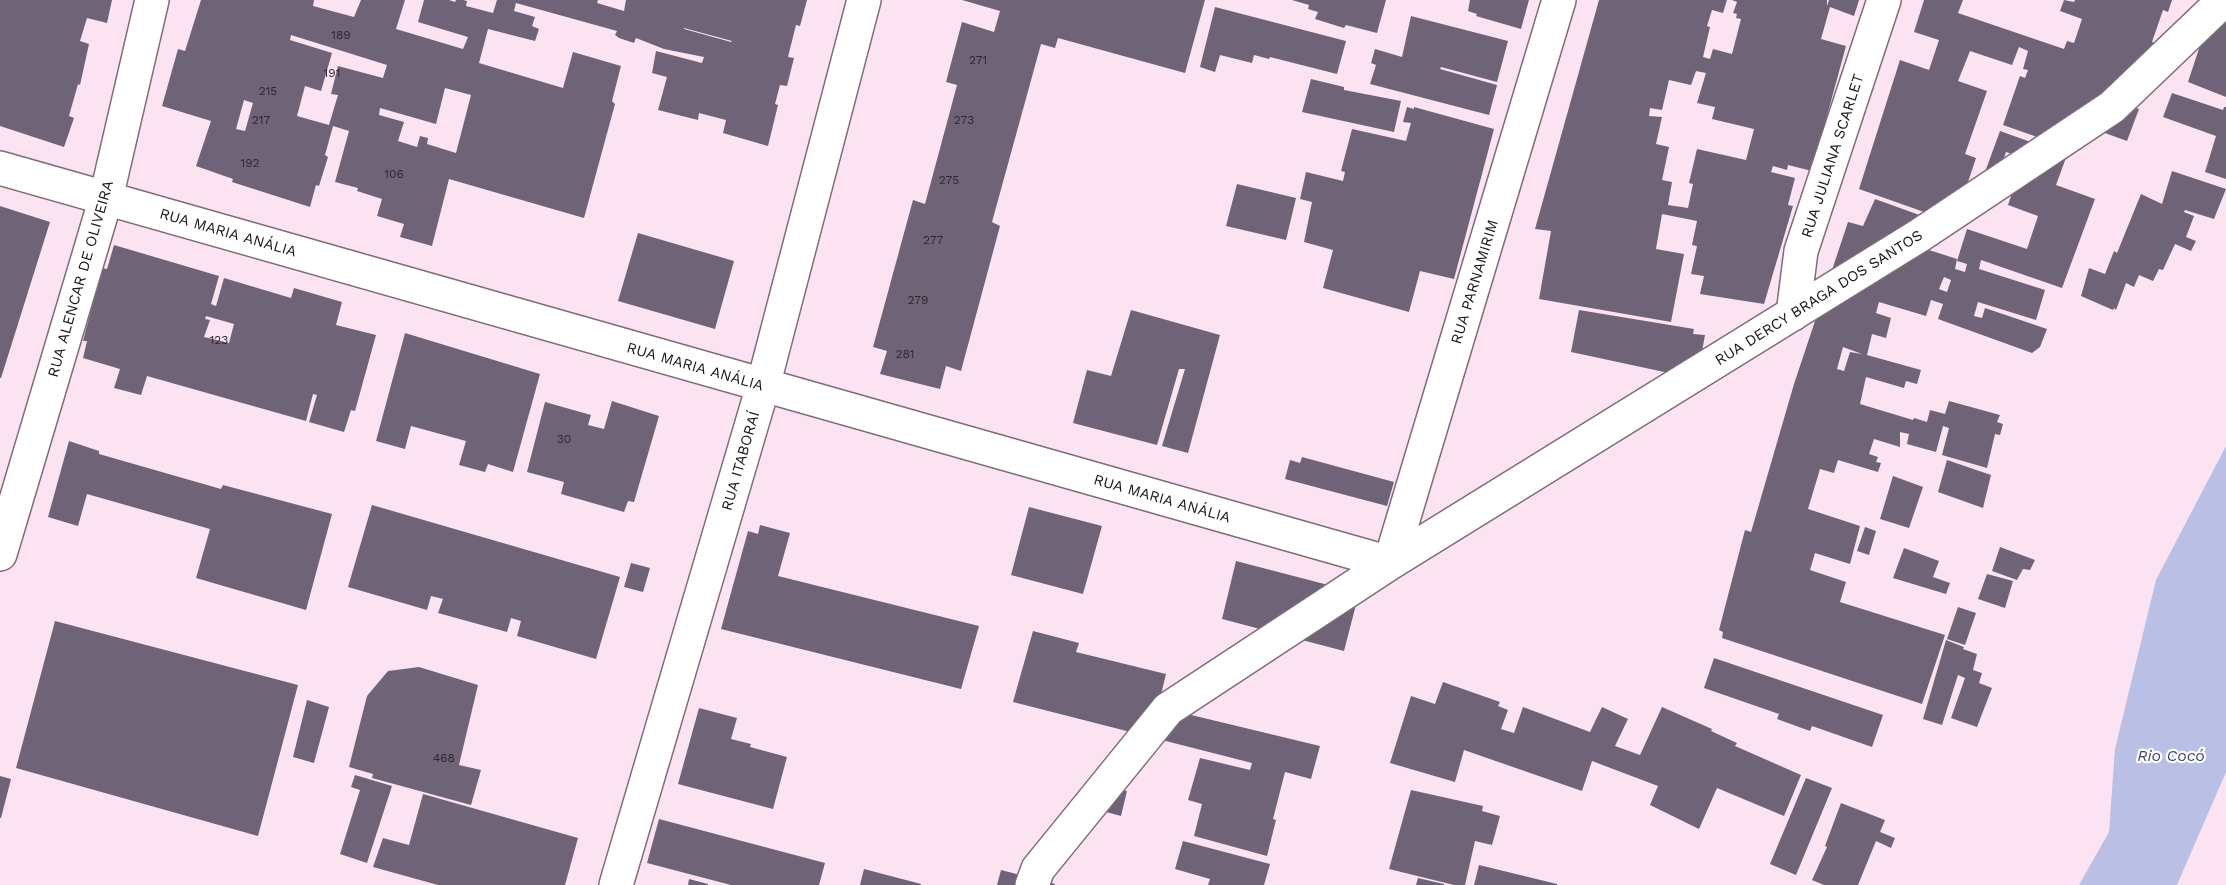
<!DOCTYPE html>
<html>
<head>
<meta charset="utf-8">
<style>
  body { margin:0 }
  canvas { display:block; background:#fbe3f1 }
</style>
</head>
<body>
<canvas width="2226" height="885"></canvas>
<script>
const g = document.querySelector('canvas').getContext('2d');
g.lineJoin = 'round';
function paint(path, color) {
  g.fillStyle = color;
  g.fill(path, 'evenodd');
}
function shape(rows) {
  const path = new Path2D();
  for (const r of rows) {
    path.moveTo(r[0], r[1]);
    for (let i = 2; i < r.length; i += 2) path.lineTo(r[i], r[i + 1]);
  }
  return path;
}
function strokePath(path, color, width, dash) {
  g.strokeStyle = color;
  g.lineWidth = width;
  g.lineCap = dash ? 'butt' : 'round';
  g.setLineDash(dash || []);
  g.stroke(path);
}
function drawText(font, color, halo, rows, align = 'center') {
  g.font = font + ' "Work Sans",sans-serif';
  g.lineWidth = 4.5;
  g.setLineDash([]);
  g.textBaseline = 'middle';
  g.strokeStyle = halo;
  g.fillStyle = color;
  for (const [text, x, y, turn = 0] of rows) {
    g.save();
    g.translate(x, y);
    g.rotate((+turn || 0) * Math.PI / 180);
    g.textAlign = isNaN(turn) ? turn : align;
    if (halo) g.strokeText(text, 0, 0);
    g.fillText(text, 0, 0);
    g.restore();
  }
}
paint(shape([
  [2226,446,2226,772,2177,885,2079,885,2109,832,2115,749,2156,580]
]), '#b9bfe5');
paint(shape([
  [0,0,112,0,107,23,87,18,80,41,89,44,80,85,78,84,69,116,74,118,64,147,0,126],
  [201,0,314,0,313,6,354,17,361,0,405,0,396,29,463,49,468,37,418,22,424,0,449,0,455,2,456,0,463,0,467,1,466,6,493,13,497,0,598,0,597,3,624,11,626,0,807,0,800,26,796,25,788,57,794,58,787,86,780,85,775,104,778,105,768,146,723,133,726,120,699,113,698,120,658,110,667,77,652,73,656,51,702,63,704,57,664,49,636,38,634,43,619,38,615,35,617,31,516,3,514,11,535,17,532,26,539,29,535,41,488,29,479,63,563,88,573,52,621,66,612,101,615,104,584,218,449,179,432,246,400,237,404,224,377,216,382,199,357,191,358,188,335,182,349,131,333,126,325,155,328,157,319,186,316,185,310,207,232,182,233,179,196,166,211,121,162,106,178,49,185,51],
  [684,28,732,41,731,42,684,29],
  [291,35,387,65,383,78,338,66,331,94,338,95,329,125,297,116,305,86,321,91,332,53,290,40],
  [445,88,471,95,456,153,427,144,428,138,420,136,417,147,398,141,404,122,379,115,380,108,436,124],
  [244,100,253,103,245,131,236,129],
  [962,0,1205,0,1185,73,1058,38,1055,48,1041,44,992,222,1000,226,961,371,946,366,940,389,880,374,887,351,873,347,913,200,925,204,949,115,957,85,946,82,962,22,994,32,1000,11],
  [1292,0,1386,0,1377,33,1346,25,1344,28,1315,19,1318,12,1308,9,1309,5],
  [1470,0,1529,0,1521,29,1476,16,1477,14,1468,11],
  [1599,0,1727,0,1723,13,1712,10,1707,26,1710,27,1703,57,1710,59,1713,49,1732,54,1741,19,1736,18,1737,14,1733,13,1737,2,1732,0,1827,0,1827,6,1829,0,1859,0,1854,16,1830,7,1821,39,1846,46,1812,171,1788,165,1787,170,1773,166,1771,172,1795,178,1788,205,1793,206,1764,304,1700,294,1704,276,1691,274,1697,246,1692,245,1697,221,1662,214,1656,249,1684,254,1671,322,1539,299,1551,231,1535,229],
  [1696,71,1706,73,1697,103,1715,107,1712,119,1754,129,1746,160,1697,149,1689,183,1693,184,1688,208,1668,205,1672,182,1662,180,1669,147,1656,144,1662,117,1649,116,1650,108,1662,110,1669,80,1691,85],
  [1924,0,1963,0,1958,13,2064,49,2067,41,2074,43,2082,19,2060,11,2064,0,2074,2,2075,0,2172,0,2168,12,2163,10,2152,42,2165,47,2132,107,2139,109,2127,141,2069,120,2060,145,2003,125,2020,76,2025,78,2028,70,2023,69,2028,51,2019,47,2012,65,1970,51,1958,81,1987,91,1965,154,1976,158,1965,191,1958,224,1859,189,1900,60,1929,70,1939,40,1914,32],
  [2215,0,2226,0,2226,97,2188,82],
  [1215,7,1346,41,1337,74,1270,57,1269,59,1254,55,1252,63,1220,55,1215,72,1200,67],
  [1411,16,1508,41,1497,82,1441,67,1440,69,1497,85,1489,115,1370,84,1376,65,1371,63,1375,49,1402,57],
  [1311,79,1344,87,1344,90,1401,101,1394,132,1302,112],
  [2172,93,2223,110,2224,107,2226,107,2226,179,2205,172,2216,136,2163,117],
  [1407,107,1414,109,1414,107,1494,129,1454,279,1420,271,1409,312,1323,288,1333,250,1304,242,1312,202,1300,199,1306,172,1343,181,1345,172,1341,171,1352,129,1406,141,1411,123,1403,122],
  [2000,131,2067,155,2056,185,2095,199,2062,288,1981,260,1979,269,2045,290,2036,320,1978,302,1974,316,1982,318,1985,308,2047,329,2040,347,2032,353,1938,319,1943,304,1931,300,1926,316,1879,302,1876,313,1891,318,1886,338,1872,334,1867,355,1921,370,1917,384,1906,381,1904,388,1866,377,1860,404,1913,420,1914,418,1927,422,1930,410,1945,414,1949,401,2000,415,1997,422,2003,424,2000,435,1995,434,1987,468,1942,455,1949,428,1943,426,1936,452,1907,444,1909,434,1900,432,1900,447,1874,439,1869,454,1878,457,1876,462,1881,463,1878,472,1838,460,1834,473,1820,469,1808,509,1860,526,1850,564,1815,553,1810,570,1846,582,1840,602,1945,635,1922,704,1722,638,1723,632,1719,630,1745,530,1751,532,1794,384,1848,222,1863,226,1875,199,1936,221,1926,249,1957,259,1955,269,1965,272,1967,264,1957,261,1967,229,2027,249,2038,216,2008,205,2019,172,2006,168,2012,154,2006,152,2001,166,1977,194],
  [1944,277,1951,280,1947,292,1939,289],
  [1843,347,1862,354,1850,352,1844,371,1837,369],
  [2172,171,2226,189,2214,219,2185,210,2184,212,2194,216,2186,237,2196,241,2191,251,2175,244,2163,270,2159,269,2153,281,2139,275,2134,287,2126,283,2116,310,2114,308,2113,310,2081,296,2089,268,2105,274,2114,251,2117,253,2141,194,2162,204],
  [1237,184,1296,198,1286,240,1226,226],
  [0,206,50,222,1,378,0,378],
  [638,233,734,261,715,329,618,301],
  [114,245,219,276,211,304,216,306,224,278,291,298,294,288,342,302,336,325,376,335,355,411,351,410,344,432,309,422,317,395,313,394,306,421,147,376,141,395,114,388,120,369,83,358,87,341,83,341,102,268,107,269],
  [206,316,234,324,229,343,204,337,210,320,205,319],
  [1131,310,1220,335,1188,453,1162,446,1185,369,1179,369,1157,445,1073,423,1087,370,1111,376],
  [1579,310,1694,329,1693,334,1705,335,1697,379,1571,352],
  [405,333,540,374,513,472,488,464,485,472,459,465,466,441,411,426,405,449,376,441],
  [612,401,659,416,634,502,628,501,624,512,561,494,564,482,527,472,545,402,591,415,588,425,604,429],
  [69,441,99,451,99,454,221,489,223,485,332,514,306,610,196,578,210,529,87,494,78,526,48,517],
  [1302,457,1394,482,1387,506,1285,479,1290,460,1300,463],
  [1947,460,1991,475,1983,508,1938,492],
  [1893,476,1923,487,1909,528,1880,519],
  [372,505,620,577,596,659,517,636,521,621,511,618,507,632,438,613,443,599,431,596,427,610,348,587],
  [1029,507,1102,526,1083,594,1011,575],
  [760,525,790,533,778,576,979,626,961,689,721,629,748,531,758,534],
  [1865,527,1876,531,1869,555,1857,551],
  [2000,547,2035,560,2030,570,2023,569,2017,580,1992,571],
  [1904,548,1939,561,1933,577,1950,583,1946,594,1893,578],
  [1236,561,1359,593,1344,651,1222,619],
  [631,563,650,568,643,592,624,587],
  [1987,574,2013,581,2005,608,1978,599],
  [1958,607,1976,613,1965,645,1947,639],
  [55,621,298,685,258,836,16,768],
  [1033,631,1079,643,1076,652,1166,674,1158,707,1320,746,1311,779,1285,772,1273,819,1276,820,1267,856,1194,836,1202,804,1188,800,1200,758,1250,770,1252,763,1013,702],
  [1946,640,1964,647,1963,649,1977,654,1973,670,1982,673,1979,683,1992,688,1977,727,1951,718,1965,678,1958,675,1942,725,1923,719],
  [1714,658,1883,715,1872,747,1812,726,1810,731,1777,719,1779,714,1704,688],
  [419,667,478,685,459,765,481,770,471,805,372,778,373,774,349,767,367,696,388,671],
  [1443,682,1500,702,1498,706,1508,710,1501,729,1514,733,1523,707,1590,732,1602,707,1628,719,1615,746,1640,755,1662,707,1712,729,1711,731,1737,743,1735,746,1801,775,1784,816,1717,788,1699,829,1650,805,1658,786,1592,761,1582,791,1464,750,1455,782,1390,763,1411,696,1435,704],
  [307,700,329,707,314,763,293,757],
  [699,708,737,718,731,739,751,744,750,747,787,757,773,809,678,784],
  [355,775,392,786,367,863,340,854,360,790,351,787],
  [0,776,11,779,1,818,0,818],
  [1806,778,1832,788,1796,875,1770,864],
  [1085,784,1115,792,1116,788,1127,791,1121,816,1080,805],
  [1411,790,1483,806,1482,811,1500,816,1492,845,1475,841,1465,885,1454,885,1389,869],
  [423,794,578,838,565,885,438,885,373,867,383,838,409,845],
  [1841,803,1885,820,1880,832,1895,838,1891,848,1876,841,1858,885,1824,885,1812,880,1827,847,1825,846],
  [659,819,825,863,819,885,731,885,647,863],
  [1183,841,1270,864,1264,885,1208,885,1210,879,1175,869],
  [1479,865,1557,884,1557,885,1474,885],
  [864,869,921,884,921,885,860,885],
  [1001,870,1055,884,1055,885,997,885],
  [1418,878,1444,884,1444,885,1416,885],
  [689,879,708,884,708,885,688,885]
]), '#6f6477');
const minor = shape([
  [0,168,1390,563],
  [1793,314,1801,251,1884,0],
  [0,554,106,198,152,0],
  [1390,563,1559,0],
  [616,885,763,386,864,0],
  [1032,885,1038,869,1168,709,1390,563,1920,235,2112,107,2224,0]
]);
strokePath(minor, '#806b78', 36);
strokePath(minor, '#fff', 33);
drawText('12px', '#2f262f', null, [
  ["189",341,35],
  ["271",978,60],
  ["191",332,73],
  ["215",268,91],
  ["217",261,120],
  ["273",964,120],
  ["192",250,163],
  ["106",394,174],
  ["275",949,180],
  ["277",933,240],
  ["279",918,300],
  ["123",219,340],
  ["281",905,354],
  ["30",564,439],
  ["468",444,758]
]);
drawText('15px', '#1a1217', '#fff', [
  ["RUA JULIANA SCARLET",1833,156,-72],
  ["RUA MARIA ANÁLIA",228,233,16],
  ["RUA ALENCAR DE OLIVEIRA",81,279,-74],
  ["RUA PARNAMIRIM",1475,282,-73],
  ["RUA DERCY BRAGA DOS SANTOS",1819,298,-32],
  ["RUA MARIA ANÁLIA",695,367,16],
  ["RUA ITABORAÍ",741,461,-74],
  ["RUA MARIA ANÁLIA",1162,499,16]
]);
drawText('italic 16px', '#404577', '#fff', [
  ["Rio Cocó",2171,756]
]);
</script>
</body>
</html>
